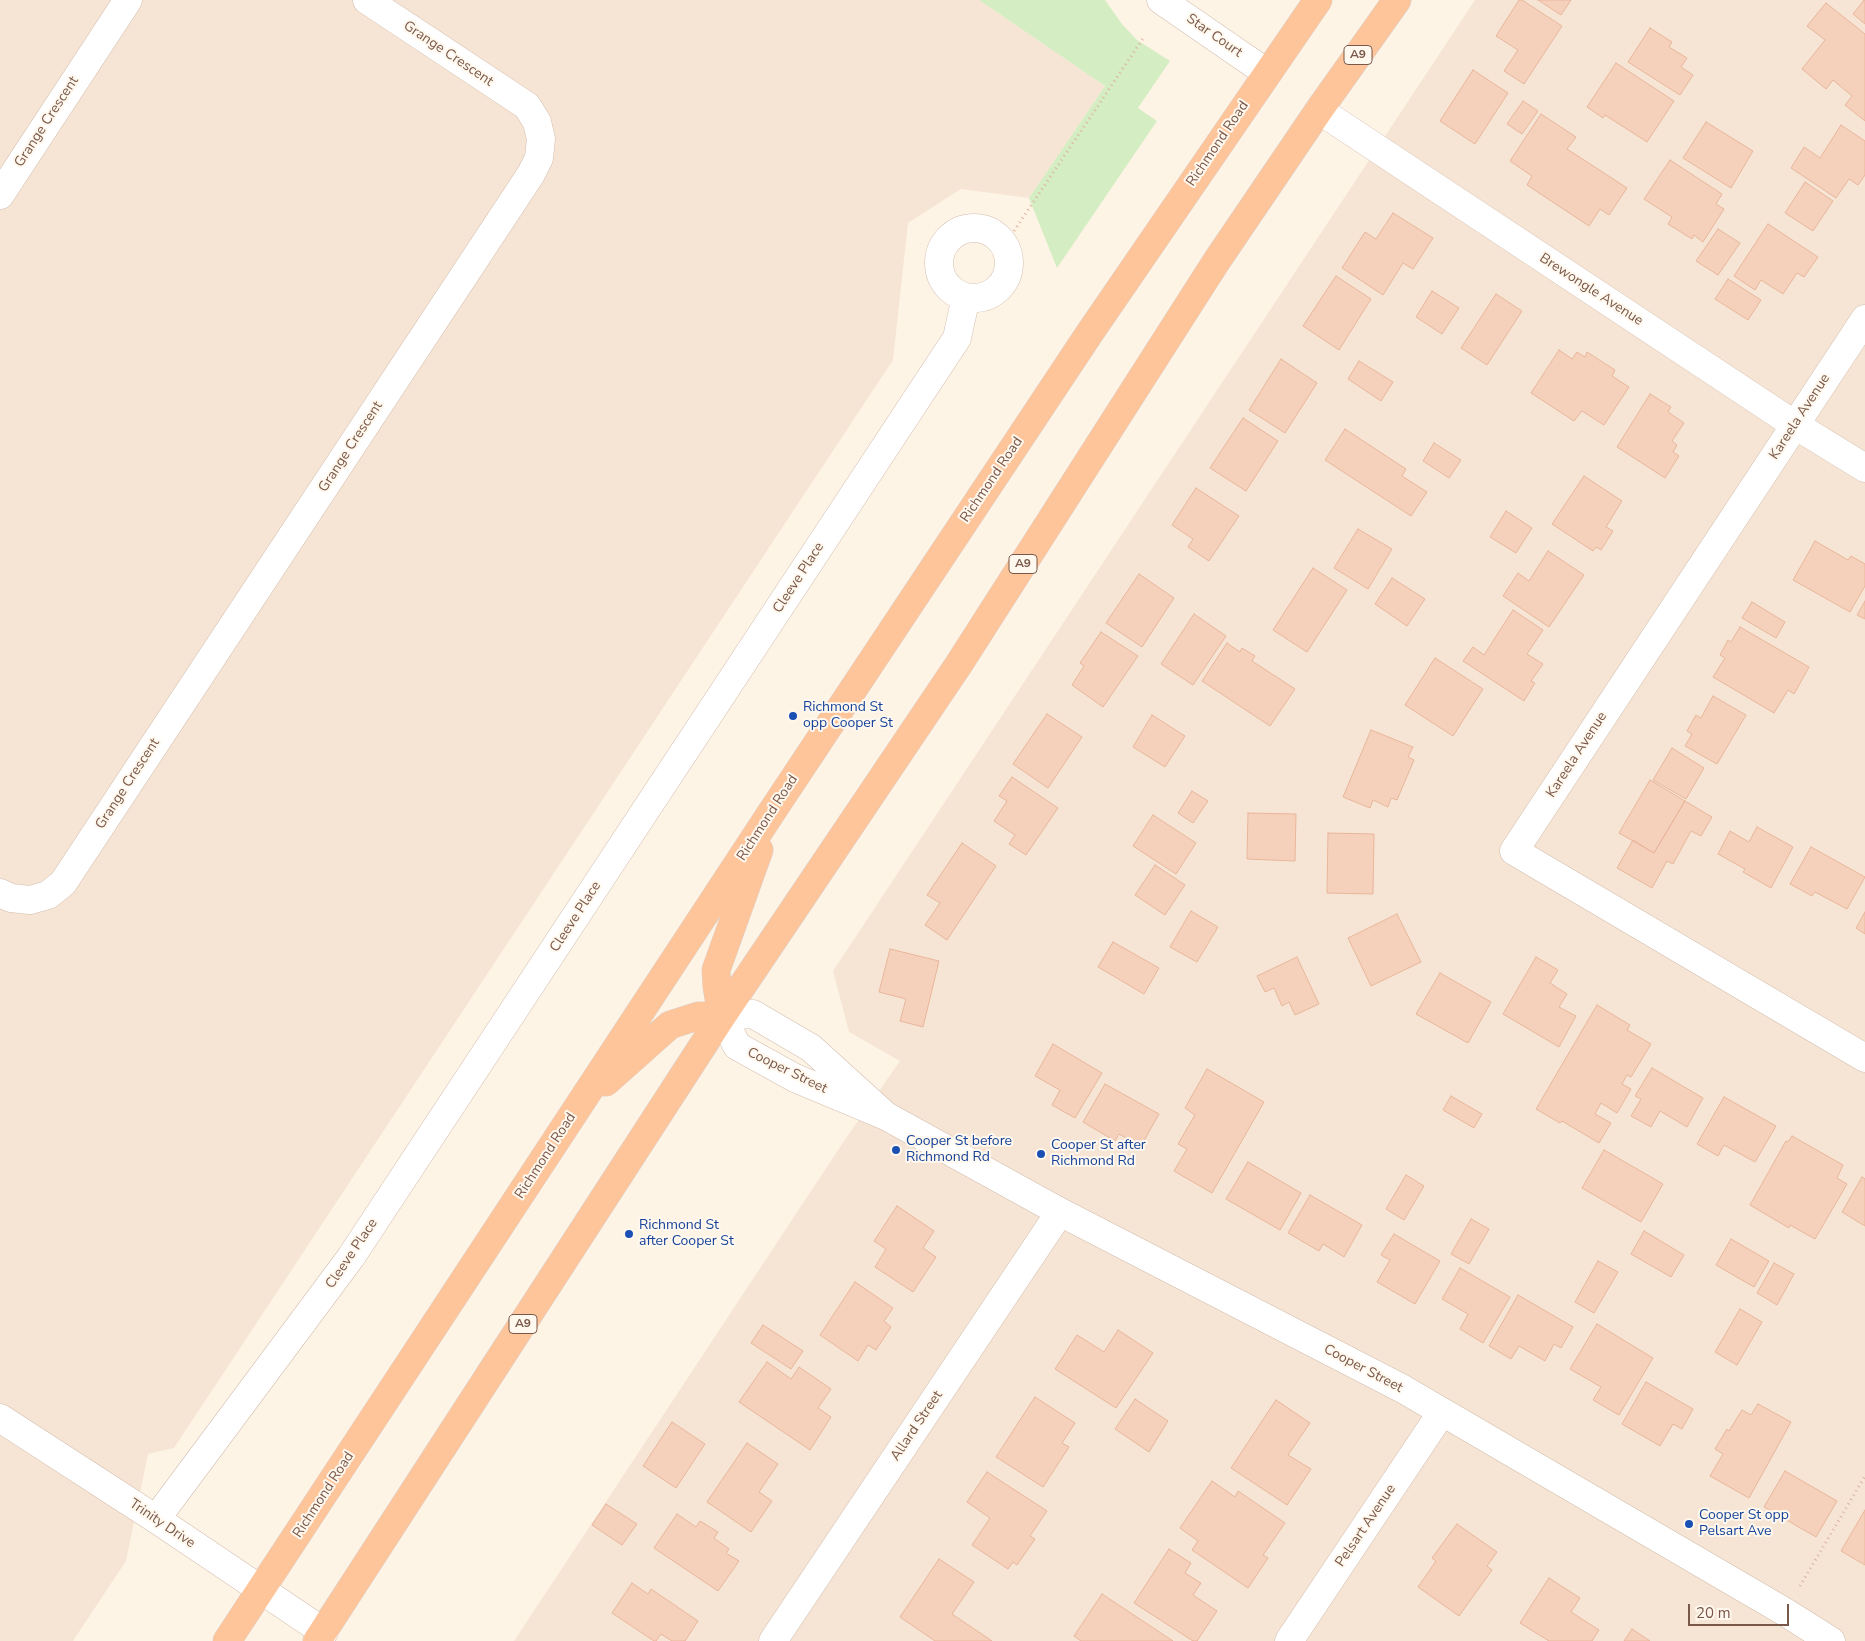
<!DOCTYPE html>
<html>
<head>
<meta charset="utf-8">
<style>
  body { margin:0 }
  #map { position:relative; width:1865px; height:1641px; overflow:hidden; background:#fef4e6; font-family:"Nunito Sans",sans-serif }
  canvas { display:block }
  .scale { position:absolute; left:1688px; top:1604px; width:101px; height:22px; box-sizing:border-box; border:2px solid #7a5849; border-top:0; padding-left:6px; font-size:15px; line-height:18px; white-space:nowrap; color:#7a5849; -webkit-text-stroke:4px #fff8ee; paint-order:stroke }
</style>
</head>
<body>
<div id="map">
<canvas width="1865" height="1641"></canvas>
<div class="scale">20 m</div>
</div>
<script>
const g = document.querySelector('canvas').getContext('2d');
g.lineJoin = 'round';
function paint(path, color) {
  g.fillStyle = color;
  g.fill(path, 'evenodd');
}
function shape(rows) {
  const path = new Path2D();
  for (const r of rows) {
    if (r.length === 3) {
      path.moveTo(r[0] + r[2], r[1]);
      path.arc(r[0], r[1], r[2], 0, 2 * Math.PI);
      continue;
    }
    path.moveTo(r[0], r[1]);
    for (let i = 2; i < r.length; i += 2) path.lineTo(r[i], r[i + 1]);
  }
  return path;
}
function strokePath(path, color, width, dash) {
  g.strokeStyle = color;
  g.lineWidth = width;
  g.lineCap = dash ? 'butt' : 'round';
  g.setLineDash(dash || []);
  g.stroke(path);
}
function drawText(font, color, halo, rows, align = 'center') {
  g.font = font + ' "Nunito Sans",sans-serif';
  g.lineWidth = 4;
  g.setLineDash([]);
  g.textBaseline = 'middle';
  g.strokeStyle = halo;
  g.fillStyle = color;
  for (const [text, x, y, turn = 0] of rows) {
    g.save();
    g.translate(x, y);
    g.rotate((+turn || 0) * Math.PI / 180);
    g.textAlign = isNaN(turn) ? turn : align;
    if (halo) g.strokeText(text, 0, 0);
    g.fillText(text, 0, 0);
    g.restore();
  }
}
paint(shape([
  [0,0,979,0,1105,86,1029,198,961,189,908,223,893,360,174,1448,148,1454,126,1561,73,1641,0,1641],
  [1475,0,1865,0,1865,1641,514,1641,846,1138,900,1061,849,1032,833,971]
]), '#f6e5d4');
paint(shape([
  [979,0,1105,0,1122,24,1137,40,1170,61,1138,108,1157,121,1057,268,1029,198,1105,86]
]), '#d5edc3');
const building = shape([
  [1519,0,1522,0,1562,26,1524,84,1504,71,1518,50,1496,36,1519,0],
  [1538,0,1571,0,1561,15,1538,0],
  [1864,0,1865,0,1865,24,1853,14,1864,0],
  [1826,3,1865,34,1865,121,1845,105,1852,96,1833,80,1826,89,1802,69,1825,40,1807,26,1826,3],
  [1650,28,1672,42,1669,47,1687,58,1681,67,1693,75,1680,95,1628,62,1650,28],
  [1616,63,1674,101,1647,142,1605,115,1603,118,1587,107,1616,63],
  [1473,70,1508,93,1475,144,1440,121,1473,70],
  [1523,101,1538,111,1522,134,1507,124,1523,101],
  [1541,114,1576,137,1567,149,1627,188,1609,215,1600,209,1589,226,1527,185,1532,176,1510,161,1541,114],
  [1706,122,1753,151,1731,188,1683,158,1706,122],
  [1841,125,1865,141,1865,175,1858,185,1849,179,1836,198,1791,168,1804,147,1820,158,1841,125],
  [1670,160,1722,194,1716,204,1724,209,1703,242,1694,235,1692,239,1668,224,1672,217,1644,199,1670,160],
  [1805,182,1833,201,1813,231,1785,213,1805,182],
  [1393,213,1433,238,1413,269,1403,263,1383,295,1342,268,1365,232,1376,239,1393,213],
  [1768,224,1818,257,1804,277,1797,273,1783,294,1761,280,1755,290,1734,276,1768,224],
  [1718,229,1740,243,1718,275,1696,261,1718,229],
  [1336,276,1371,299,1339,350,1303,326,1336,276],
  [1728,279,1761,300,1748,320,1715,299,1728,279],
  [1432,291,1459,308,1442,334,1416,317,1432,291],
  [1496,294,1522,311,1487,365,1461,348,1496,294],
  [1559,350,1572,359,1577,352,1585,357,1587,352,1615,370,1612,376,1629,387,1604,425,1582,411,1574,421,1531,393,1559,350],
  [1281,359,1317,383,1285,433,1249,410,1281,359],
  [1359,361,1393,382,1381,401,1348,379,1359,361],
  [1650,394,1671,407,1668,412,1684,423,1672,441,1677,445,1673,452,1679,456,1665,478,1617,447,1650,394],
  [1243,418,1278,441,1246,491,1210,468,1243,418],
  [1345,429,1406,469,1402,476,1427,492,1411,516,1325,460,1345,429],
  [1434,443,1461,460,1449,478,1423,461,1434,443],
  [1584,476,1622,501,1606,527,1613,531,1601,550,1596,547,1593,551,1552,524,1584,476],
  [1196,488,1239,516,1209,561,1188,547,1193,539,1172,525,1196,488],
  [1506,511,1532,528,1516,553,1490,537,1506,511],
  [1358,529,1392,549,1368,589,1334,568,1358,529],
  [1815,541,1848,560,1851,556,1865,564,1865,586,1850,612,1793,580,1815,541],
  [1548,551,1584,575,1549,627,1503,596,1518,573,1529,581,1548,551],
  [1313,568,1347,590,1307,652,1273,630,1313,568],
  [1139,574,1174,598,1142,647,1106,623,1139,574],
  [1392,578,1425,599,1407,626,1375,604,1392,578],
  [1865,601,1865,619,1857,615,1865,601],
  [1752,602,1785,622,1776,638,1742,618,1752,602],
  [1513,610,1543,630,1527,654,1543,664,1531,681,1535,683,1524,701,1463,661,1473,647,1484,655,1513,610],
  [1194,614,1226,636,1193,685,1161,664,1194,614],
  [1740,627,1809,667,1794,694,1788,690,1774,713,1713,677,1725,658,1720,655,1728,640,1731,642,1740,627],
  [1101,632,1138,656,1103,707,1072,685,1084,666,1080,663,1101,632],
  [1227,643,1240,652,1242,648,1255,656,1252,661,1295,689,1270,726,1202,681,1227,643],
  [1435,658,1483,689,1453,736,1405,705,1435,658],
  [1713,696,1746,715,1717,764,1685,746,1692,734,1687,731,1696,715,1701,718,1713,696],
  [1047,714,1082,737,1048,788,1013,764,1047,714],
  [1152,715,1185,736,1165,767,1133,747,1152,715],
  [1371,730,1413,747,1408,757,1414,760,1397,800,1391,798,1388,807,1373,800,1370,808,1343,797,1371,730],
  [1672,748,1704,768,1686,799,1653,780,1672,748],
  [1012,777,1058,808,1026,855,1009,844,1015,835,994,821,1007,801,999,796,1012,777],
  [1650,780,1685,801,1654,853,1619,833,1650,780],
  [1192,791,1208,801,1193,823,1178,813,1192,791],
  [1685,801,1712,817,1701,836,1691,831,1673,864,1667,861,1652,888,1617,868,1633,840,1654,853,1685,801],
  [1248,813,1296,814,1295,861,1247,859,1248,813],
  [1153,815,1196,843,1176,874,1133,846,1153,815],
  [1757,827,1793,847,1771,888,1743,872,1745,869,1718,854,1730,831,1749,842,1757,827],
  [1328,833,1374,834,1373,894,1327,893,1328,833],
  [962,843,996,866,947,940,925,925,940,903,927,895,962,843],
  [1811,847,1865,877,1847,909,1815,892,1812,896,1790,884,1811,847],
  [1155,865,1185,885,1165,915,1135,895,1155,865],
  [1191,911,1218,927,1197,962,1170,947,1191,911],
  [1865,912,1865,934,1856,928,1865,912],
  [1397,914,1421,962,1371,986,1348,938,1397,914],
  [1113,942,1159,968,1144,994,1098,967,1113,942],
  [890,949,939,961,923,1027,900,1021,906,999,879,992,890,949],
  [1297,957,1319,1004,1295,1015,1289,1002,1282,1006,1274,988,1265,992,1257,976,1297,957],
  [1536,957,1558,970,1550,983,1567,994,1559,1007,1576,1016,1559,1047,1503,1014,1536,957],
  [1440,973,1491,1002,1468,1043,1416,1014,1440,973],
  [1597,1005,1630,1025,1627,1030,1651,1044,1631,1077,1627,1075,1622,1084,1631,1089,1617,1113,1601,1103,1595,1114,1611,1123,1599,1143,1562,1121,1560,1123,1536,1109,1597,1005],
  [1053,1044,1102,1073,1075,1118,1052,1105,1060,1090,1035,1076,1053,1044],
  [1652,1068,1703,1098,1687,1127,1660,1111,1651,1127,1631,1116,1641,1099,1635,1096,1652,1068],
  [1207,1069,1264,1102,1212,1193,1174,1171,1187,1149,1178,1144,1195,1115,1185,1108,1207,1069],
  [1105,1084,1159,1114,1141,1146,1119,1134,1115,1141,1083,1122,1105,1084],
  [1451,1096,1482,1114,1474,1128,1443,1110,1451,1096],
  [1724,1097,1776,1126,1755,1162,1724,1145,1718,1156,1697,1144,1724,1097],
  [1792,1136,1843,1165,1837,1178,1847,1184,1815,1239,1790,1225,1789,1228,1750,1205,1786,1141,1788,1142,1792,1136],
  [1604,1150,1663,1184,1641,1222,1582,1188,1604,1150],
  [1248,1162,1301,1193,1280,1230,1226,1199,1248,1162],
  [1406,1175,1424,1186,1404,1220,1386,1209,1406,1175],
  [1862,1177,1865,1179,1865,1226,1842,1212,1862,1177],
  [1310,1195,1362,1225,1344,1257,1323,1244,1319,1251,1288,1233,1310,1195],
  [897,1206,934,1231,923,1248,936,1257,913,1292,875,1267,886,1249,874,1241,897,1206],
  [1471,1219,1489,1229,1469,1264,1451,1254,1471,1219],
  [1644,1231,1684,1255,1671,1277,1631,1254,1644,1231],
  [1394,1234,1440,1261,1415,1304,1377,1282,1390,1260,1381,1255,1394,1234],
  [1731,1239,1769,1261,1754,1287,1716,1265,1731,1239],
  [1598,1261,1618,1272,1594,1313,1575,1302,1598,1261],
  [1774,1263,1794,1274,1777,1305,1757,1293,1774,1263],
  [1460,1268,1510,1297,1483,1343,1460,1329,1468,1314,1442,1299,1460,1268],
  [855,1282,893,1308,884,1321,891,1327,876,1350,868,1345,858,1361,820,1335,855,1282],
  [1518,1295,1573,1327,1561,1348,1554,1344,1545,1361,1519,1346,1511,1359,1489,1346,1518,1295],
  [1740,1309,1762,1322,1737,1365,1715,1352,1740,1309],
  [1597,1324,1653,1358,1619,1415,1593,1400,1601,1387,1570,1369,1597,1324],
  [763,1325,803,1351,791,1369,751,1343,763,1325],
  [1118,1330,1153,1353,1116,1408,1055,1369,1077,1335,1104,1352,1118,1330],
  [767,1362,791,1379,799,1367,831,1389,818,1408,831,1417,810,1450,739,1402,767,1362],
  [1646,1382,1693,1409,1682,1429,1673,1424,1660,1446,1622,1424,1646,1382],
  [1035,1397,1075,1423,1062,1443,1069,1447,1043,1487,996,1457,1035,1397],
  [1135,1399,1168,1421,1149,1452,1115,1429,1135,1399],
  [1276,1400,1310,1423,1288,1455,1311,1469,1287,1505,1231,1468,1276,1400],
  [1758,1404,1791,1422,1749,1498,1710,1476,1723,1454,1715,1449,1727,1429,1729,1431,1742,1410,1751,1415,1758,1404],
  [672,1422,705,1444,676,1488,643,1466,672,1422],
  [747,1443,778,1464,759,1492,772,1501,751,1532,707,1502,747,1443],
  [1785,1471,1837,1501,1816,1537,1764,1507,1785,1471],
  [987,1472,1047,1511,1030,1536,1035,1539,1017,1565,1013,1562,1008,1569,972,1545,990,1518,967,1502,987,1472],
  [1212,1481,1235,1497,1238,1491,1285,1523,1263,1555,1268,1558,1248,1588,1192,1550,1198,1541,1180,1528,1212,1481],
  [606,1504,637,1524,622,1545,592,1525,606,1504],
  [1865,1510,1865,1565,1841,1551,1865,1510],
  [677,1514,696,1527,700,1521,718,1532,714,1538,729,1549,726,1553,739,1561,718,1591,654,1548,677,1514],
  [1457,1524,1497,1552,1487,1566,1492,1570,1459,1616,1418,1587,1436,1561,1432,1558,1457,1524],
  [1169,1549,1191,1563,1185,1573,1201,1583,1193,1595,1217,1611,1197,1641,1193,1641,1134,1603,1169,1549],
  [939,1559,974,1582,952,1614,992,1641,935,1641,900,1617,939,1559],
  [1549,1578,1580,1598,1571,1612,1599,1630,1592,1641,1549,1641,1520,1623,1549,1578],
  [632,1583,648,1594,651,1589,698,1621,685,1641,672,1641,661,1634,656,1641,654,1641,612,1613,632,1583],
  [1102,1594,1173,1641,1081,1641,1074,1636,1102,1594],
  [1632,1629,1650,1641,1624,1641,1632,1629]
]);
paint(building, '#f5d1bc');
strokePath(building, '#e9b69b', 1);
const minor = shape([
  [1161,0,1267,73],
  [1319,110,1795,425,1865,468],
  [0,195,128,0],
  [974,263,35],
  [1865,319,1514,851,1865,1058],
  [0,893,11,898,30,900,48,895,63,883,531,174,539,158,541,139,537,122,527,106,367,0],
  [886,1116,811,1048,753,1014,722,1016,737,1046,795,1078,886,1116,1060,1212,1403,1389,1785,1612,1831,1641],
  [156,1519,351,1257,957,338,966,297],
  [773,1641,1060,1212],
  [1289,1641,1442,1412]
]);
const tertiary = shape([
  [0,1418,156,1519,324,1632]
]);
const trunk = shape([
  [722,1016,717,987,716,970,759,850],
  [606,1082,670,1025,698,1016,722,1016],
  [227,1641,775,807,1089,334,1318,0],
  [317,1641,722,1016,959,664,1216,262,1319,110,1397,0]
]);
strokePath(minor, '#d3bdae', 29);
strokePath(tertiary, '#d3bdae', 29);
strokePath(trunk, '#dcd4d0', 29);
strokePath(shape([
  [1014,231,1144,37],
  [1800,1586,1865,1476]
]), '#dbb49e', 3, [1, 4]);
strokePath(minor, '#fff', 28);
strokePath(tertiary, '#fff', 28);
strokePath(trunk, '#fec49a', 28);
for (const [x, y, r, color] of [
  [793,716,5,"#1a4fb4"],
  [896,1150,5,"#1a4fb4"],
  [1041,1154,5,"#1a4fb4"],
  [629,1234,5,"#1a4fb4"],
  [1689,1524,5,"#1a4fb4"]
]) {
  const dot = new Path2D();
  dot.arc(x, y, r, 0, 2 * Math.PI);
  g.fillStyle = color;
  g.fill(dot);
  strokePath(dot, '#fff8ee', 2);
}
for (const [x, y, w] of [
  [1358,55,28],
  [1023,564,28],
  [523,1324,28]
]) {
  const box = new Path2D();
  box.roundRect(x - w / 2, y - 9.5, w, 19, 4);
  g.fillStyle = '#fff8ee';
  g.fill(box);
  strokePath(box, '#7a5849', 1);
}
drawText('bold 12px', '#7a5849', null, [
  ["A9",1358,55],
  ["A9",1023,564],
  ["A9",523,1324]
]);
drawText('14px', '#7a5849', '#fff8ee', [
  ["Star Court",1214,36,35],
  ["Grange Crescent",448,54,34],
  ["Grange Crescent",47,122,-57],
  ["Richmond Road",1218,144,-56],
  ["Brewongle Avenue",1591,290,33],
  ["Kareela Avenue",1800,417,-57],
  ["Grange Crescent",351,447,-57],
  ["Richmond Road",992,480,-56],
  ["Cleeve Place",799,578,-57],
  ["Kareela Avenue",1577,755,-57],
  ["Grange Crescent",128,784,-57],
  ["Richmond Road",768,818,-57],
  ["Cleeve Place",576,917,-57],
  ["Cooper Street",787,1071,26],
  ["Richmond Road",546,1156,-57],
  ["Cleeve Place",352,1254,-56],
  ["Cooper Street",1363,1369,28],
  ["Allard Street",917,1426,-56],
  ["Richmond Road",324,1495,-57],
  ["Trinity Drive",162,1524,34],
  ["Pelsart Avenue",1366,1526,-56]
]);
drawText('14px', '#164399', '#fff8ee', [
  ["Richmond St",803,708],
  ["opp Cooper St",803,724],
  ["Cooper St before",906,1142],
  ["Richmond Rd",906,1158],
  ["Cooper St after",1051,1146],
  ["Richmond Rd",1051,1162],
  ["Richmond St",639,1226],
  ["after Cooper St",639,1242],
  ["Cooper St opp",1699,1516],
  ["Pelsart Ave",1699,1532]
], 'left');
</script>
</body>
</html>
